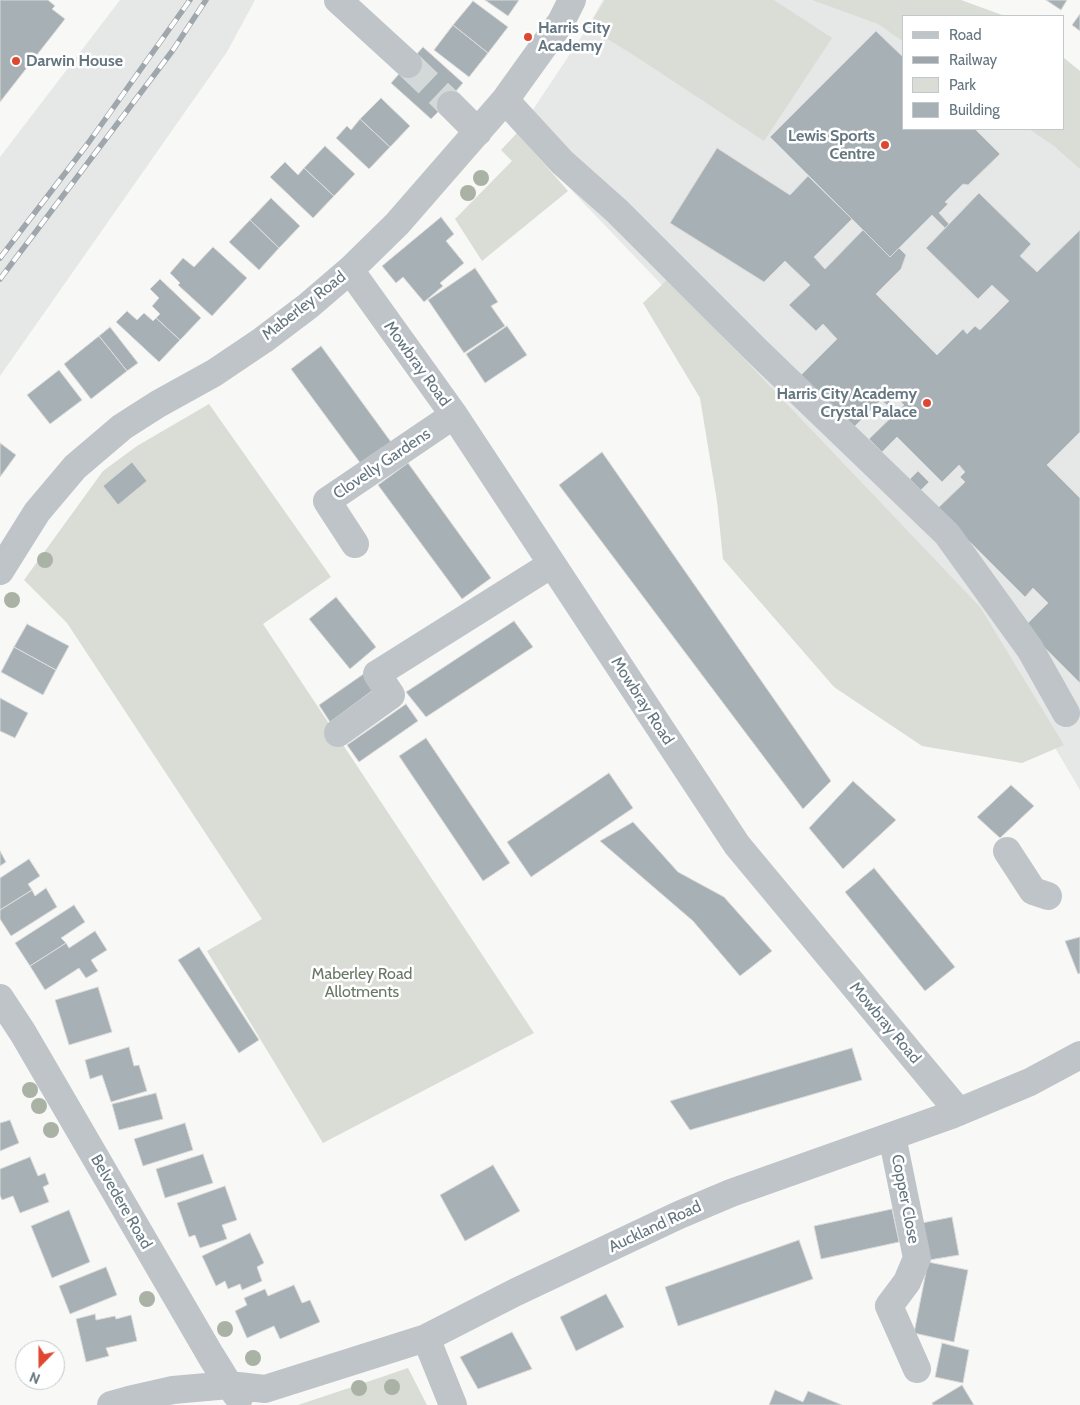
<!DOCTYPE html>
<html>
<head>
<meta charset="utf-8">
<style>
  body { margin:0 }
  #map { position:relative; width:1080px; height:1405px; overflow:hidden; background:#f8f8f6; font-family:Cabin,sans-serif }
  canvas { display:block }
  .legend { position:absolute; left:902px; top:15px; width:162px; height:115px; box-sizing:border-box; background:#fff; border:1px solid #c1c8cc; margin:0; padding:6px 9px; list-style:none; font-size:15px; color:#647680 }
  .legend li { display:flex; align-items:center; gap:10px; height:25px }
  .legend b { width:25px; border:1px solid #c1c8cc }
  .north { position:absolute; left:15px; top:1340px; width:50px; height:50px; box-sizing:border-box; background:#fff; border:1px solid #c1c8cc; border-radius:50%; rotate:202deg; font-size:14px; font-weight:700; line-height:20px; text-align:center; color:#647680 }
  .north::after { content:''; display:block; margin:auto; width:18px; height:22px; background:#de4830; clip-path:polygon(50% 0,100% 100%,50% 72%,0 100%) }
</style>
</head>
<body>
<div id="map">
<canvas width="1080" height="1405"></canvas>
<ul class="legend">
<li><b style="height:6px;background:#bfc4c8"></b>Road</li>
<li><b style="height:6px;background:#9fa7ac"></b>Railway</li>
<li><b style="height:14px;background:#d9ddd5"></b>Park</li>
<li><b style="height:14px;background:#a6b0b5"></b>Building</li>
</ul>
<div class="north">N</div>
</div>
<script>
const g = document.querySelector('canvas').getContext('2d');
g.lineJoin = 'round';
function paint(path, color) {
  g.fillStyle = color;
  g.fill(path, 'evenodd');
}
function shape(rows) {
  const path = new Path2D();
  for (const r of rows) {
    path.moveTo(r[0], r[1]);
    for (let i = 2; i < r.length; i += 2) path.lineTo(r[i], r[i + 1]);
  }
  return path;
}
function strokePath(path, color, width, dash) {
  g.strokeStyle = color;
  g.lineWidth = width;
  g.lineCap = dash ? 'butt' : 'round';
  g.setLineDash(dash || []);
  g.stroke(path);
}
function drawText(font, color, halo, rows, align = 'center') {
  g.font = font + ' Cabin,sans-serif';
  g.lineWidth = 5;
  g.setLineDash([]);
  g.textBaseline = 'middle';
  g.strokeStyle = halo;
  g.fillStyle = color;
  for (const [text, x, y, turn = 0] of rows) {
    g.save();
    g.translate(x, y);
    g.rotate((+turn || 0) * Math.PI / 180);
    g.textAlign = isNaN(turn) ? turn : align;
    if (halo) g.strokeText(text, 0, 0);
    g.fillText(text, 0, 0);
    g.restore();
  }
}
paint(shape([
  [120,0,255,0,227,52,0,376,0,157],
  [603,0,853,0,904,23,904,129,1064,129,1080,101,1080,790,975,613,574,193,520,129,588,27]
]), '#e6e8e7');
paint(shape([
  [605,0,774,0,832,38,764,141,632,54,588,27],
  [812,0,961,0,1005,16,904,16,904,42,878,24],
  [1064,58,1080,71,1080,169,1054,146,1029,129,1064,129],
  [517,133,568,191,482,261,455,219,512,161,501,150],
  [668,279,980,607,1064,745,1022,763,922,746,834,687,723,559,717,501,700,398,643,303],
  [209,404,331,577,263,624,534,1033,323,1143,207,951,262,919,67,623,24,580,103,471,137,446],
  [408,1368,427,1405,298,1405,364,1383]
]), '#d9ddd5');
const building = shape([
  [0,0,48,0,55,6,52,9,65,19,0,102,0,0],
  [485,0,519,0,508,16,485,0],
  [1046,0,1067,0,1061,10,1046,0],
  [473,1,508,27,488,53,453,25,473,1],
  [1080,14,1080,31,1072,25,1080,14],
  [453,25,488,53,469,77,434,50,453,25],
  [876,31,904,58,904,129,975,129,1000,154,968,185,963,184,945,202,948,204,939,213,949,224,945,228,932,215,890,257,770,137,876,31],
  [423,47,463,83,455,92,459,96,440,110,431,119,391,83,423,47],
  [381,98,410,126,390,147,360,119,381,98],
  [360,119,390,147,369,169,336,138,347,126,351,130,360,119],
  [325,146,355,174,334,196,304,168,325,146],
  [717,148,790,195,808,176,852,219,814,257,825,269,863,230,890,257,899,248,906,255,901,269,876,294,937,355,963,329,967,334,975,326,980,330,1009,301,992,285,978,299,926,248,979,193,1031,244,1020,256,1037,272,1080,230,1080,432,1047,465,1080,498,1080,683,1024,627,1048,603,1033,588,1025,597,937,509,965,482,960,477,965,472,959,465,942,482,897,437,882,452,869,439,904,405,895,396,887,405,881,400,854,427,801,375,837,339,823,324,816,331,789,305,810,285,785,261,764,282,670,223,717,148],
  [285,162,298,175,304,168,334,196,313,218,270,177,285,162],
  [271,198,300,226,279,248,250,220,271,198],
  [441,217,454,234,446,241,464,263,440,283,443,286,424,302,403,277,396,283,382,266,441,217],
  [250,220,279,248,259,270,229,242,250,220],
  [213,247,247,278,212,316,178,285,180,283,170,273,183,258,194,267,213,247],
  [475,268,498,302,491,306,505,326,464,353,428,300,475,268],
  [160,279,201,318,180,340,156,318,160,314,152,306,159,298,150,289,160,279],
  [127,311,137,320,144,313,153,321,156,318,180,340,159,362,116,322,127,311],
  [507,326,527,355,485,383,466,354,507,326],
  [110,327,138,363,127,371,99,336,110,327],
  [99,336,127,371,91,399,64,364,99,336],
  [321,346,391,442,361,464,291,369,321,346],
  [59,370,82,400,50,424,27,395,59,370],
  [0,443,16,455,0,477,0,443],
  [602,452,831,781,803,809,559,485,602,452],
  [132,462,147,481,118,505,103,486,132,462],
  [408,463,491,578,462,599,378,485,408,463],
  [918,471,929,482,921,490,910,479,918,471],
  [336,597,376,647,350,669,309,619,336,597],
  [514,621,533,647,426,717,406,692,514,621],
  [27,624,69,646,56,670,14,647,27,624],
  [14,647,56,670,43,695,1,672,14,647],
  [365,673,376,688,330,722,319,705,365,673],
  [0,698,28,713,15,738,0,731,0,698],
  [406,704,418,721,359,762,347,745,406,704],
  [426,738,510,863,483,881,399,756,426,738],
  [609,773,633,808,531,877,507,842,609,773],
  [853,781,896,820,843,869,809,828,853,781],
  [1011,785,1034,806,1000,838,977,817,1011,785],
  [633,822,678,872,724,897,772,951,740,976,693,921,600,841,633,822],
  [0,851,6,862,0,866,0,851],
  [29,859,40,876,28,884,32,890,0,910,0,878,29,859],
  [874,868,955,967,925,991,845,892,874,868],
  [46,888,57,907,11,936,0,919,0,910,32,890,35,896,46,888],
  [74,905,85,922,61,938,66,943,30,966,15,943,74,905],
  [95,931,107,950,91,960,98,971,86,978,79,968,45,990,30,966,66,943,69,948,95,931],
  [1080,937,1080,973,1078,974,1065,941,1080,937],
  [199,947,259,1040,239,1053,178,960,199,947],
  [98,987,112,1032,69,1045,55,1000,98,987],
  [129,1047,134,1066,139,1065,147,1091,111,1102,102,1075,90,1079,85,1060,129,1047],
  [852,1048,862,1080,690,1130,670,1101,852,1048],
  [156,1093,163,1119,119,1130,112,1104,156,1093],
  [10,1120,19,1143,0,1151,0,1123,10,1120],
  [185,1123,193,1150,143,1166,134,1139,185,1123],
  [203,1154,213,1183,165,1198,156,1169,203,1154],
  [30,1157,38,1176,45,1173,49,1184,43,1187,49,1202,20,1213,13,1196,2,1200,0,1195,0,1169,30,1157],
  [493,1165,520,1211,465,1241,440,1195,493,1165],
  [225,1186,237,1220,222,1225,227,1239,200,1248,195,1235,189,1237,177,1203,225,1186],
  [892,1209,899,1242,821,1259,814,1226,892,1209],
  [69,1210,90,1262,52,1278,31,1226,69,1210],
  [952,1217,959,1255,929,1260,922,1223,952,1217],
  [250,1233,264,1263,257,1267,262,1281,242,1290,240,1284,228,1289,225,1281,216,1286,202,1256,250,1233],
  [799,1240,813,1279,678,1326,665,1287,799,1240],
  [928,1262,968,1270,954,1342,914,1333,928,1262],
  [106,1267,117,1295,70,1314,59,1286,106,1267],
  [294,1285,302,1303,310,1300,320,1322,280,1339,274,1326,247,1338,235,1311,247,1305,244,1298,265,1289,268,1296,294,1285],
  [606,1294,624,1327,576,1351,560,1317,606,1294],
  [95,1314,96,1320,115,1316,116,1319,131,1315,137,1341,106,1348,109,1356,86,1362,76,1319,95,1314],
  [512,1332,532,1369,478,1389,460,1357,512,1332],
  [942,1343,969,1350,963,1383,935,1377,942,1343],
  [962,1385,974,1405,933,1405,932,1403,962,1385],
  [775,1390,803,1402,808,1391,842,1405,769,1405,775,1390]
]);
paint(building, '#a6b0b5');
strokePath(building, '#dadad8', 1);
strokePath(shape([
  [408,64,451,105]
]), '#d3d8d8', 28, [28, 14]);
strokePath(shape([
  [338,0,408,64],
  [505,100,562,162,617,211,756,350,947,534,1030,649,1066,713],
  [451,105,478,132],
  [350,270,454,415,737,845,959,1112],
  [355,544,327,501,454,415],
  [0,571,37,512,75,467,122,427,158,404,214,373,263,340,308,306,350,270,397,224,505,100,561,22,572,0],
  [338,733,391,695,377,674,552,564],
  [1007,851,1033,891,1048,896],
  [0,998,23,1033,211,1356,229,1385,239,1398],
  [892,1136,917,1258,907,1282,889,1306,917,1369],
  [426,1338,453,1405],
  [111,1405,129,1400,173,1390,229,1385,265,1389,426,1338,516,1292,679,1215,731,1193,951,1115,1030,1082,1080,1055]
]), '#bfc4c8', 28);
const rail = shape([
  [0,258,89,142,190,0],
  [0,279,173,50,206,0]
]);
strokePath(rail, '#9fa7ac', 5.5);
strokePath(rail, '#fff', 4, [11]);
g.fillStyle = '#a9b2a5';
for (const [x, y] of [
  [481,178],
  [468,193],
  [45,560],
  [12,600],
  [30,1090],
  [39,1106],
  [51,1130],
  [147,1299],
  [225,1329],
  [253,1358],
  [392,1387],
  [359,1388]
]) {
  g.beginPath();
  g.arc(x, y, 8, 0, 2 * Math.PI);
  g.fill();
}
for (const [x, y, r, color] of [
  [528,37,5,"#de4830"],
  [16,61,5,"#de4830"],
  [885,145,5,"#de4830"],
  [927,403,5,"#de4830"]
]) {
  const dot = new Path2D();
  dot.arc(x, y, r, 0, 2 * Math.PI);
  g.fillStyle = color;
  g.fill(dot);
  strokePath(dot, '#fff', 2);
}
drawText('bold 16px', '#647680', '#fff', [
  ["Harris City",538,28],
  ["Academy",538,46],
  ["Darwin House",26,61],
  ["Lewis Sports",875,136,"right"],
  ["Centre",875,154,"right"],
  ["Harris City Academy",917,394,"right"],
  ["Crystal Palace",917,412,"right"]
], 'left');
drawText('16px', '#647680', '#fff', [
  ["Maberley Road",304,306,-38],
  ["Mowbray Road",417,364,54],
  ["Clovelly Gardens",382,464,-34],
  ["Mowbray Road",642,701,57],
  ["Mowbray Road",885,1023,50],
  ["Copper Close",905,1199,79],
  ["Belvedere Road",121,1202,60],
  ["Auckland Road",655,1227,-25]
]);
drawText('16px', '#687863', '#fff', [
  ["Maberley Road",362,974],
  ["Allotments",362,992]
]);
</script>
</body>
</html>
